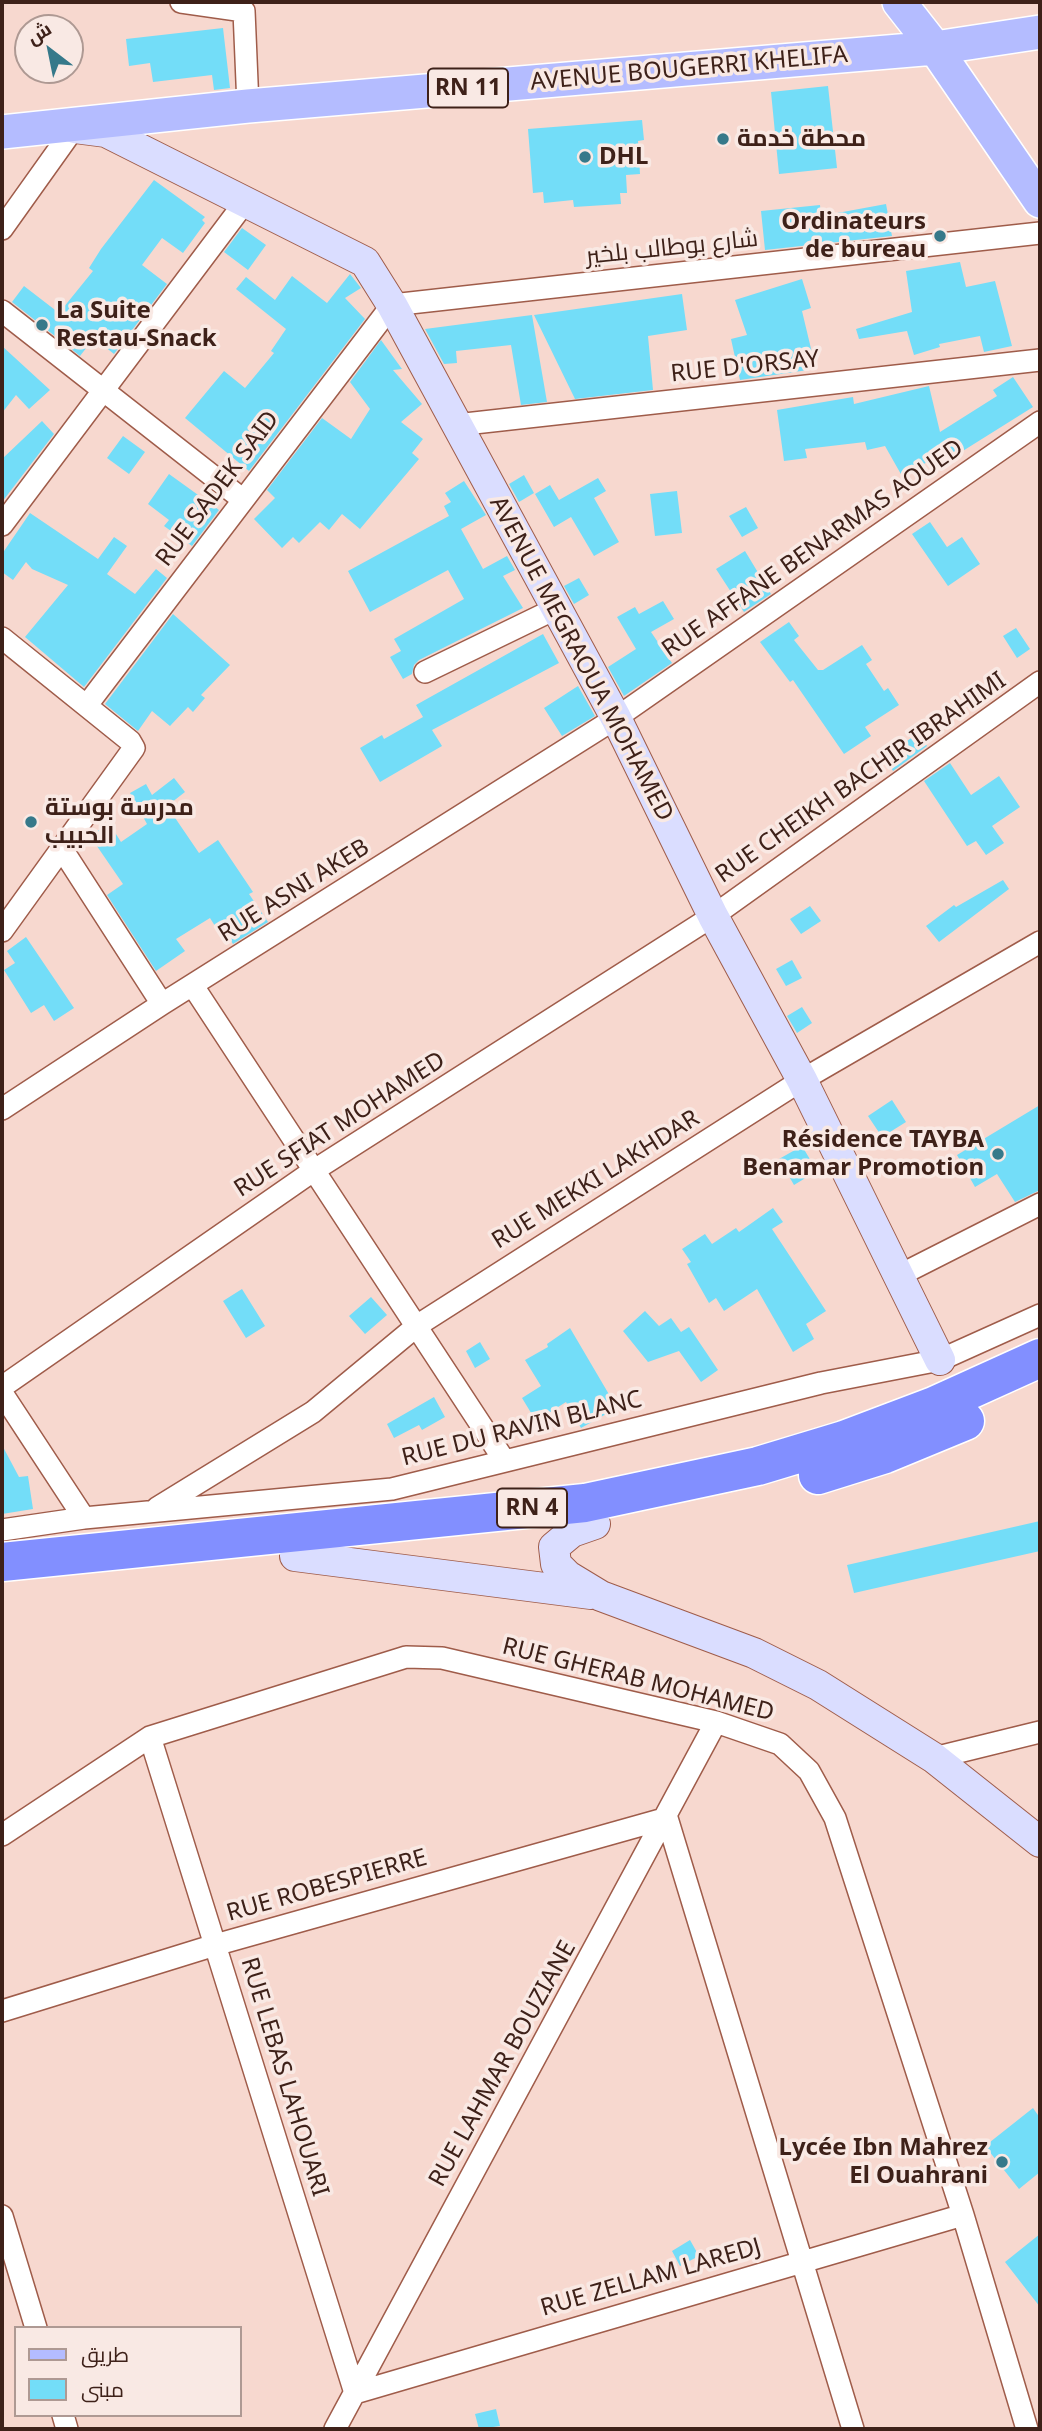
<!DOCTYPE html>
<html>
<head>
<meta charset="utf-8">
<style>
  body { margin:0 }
  #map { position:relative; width:1042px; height:2431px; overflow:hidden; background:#f7d8cf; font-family:"Noto Sans",Cairo,sans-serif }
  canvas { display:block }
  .frame { position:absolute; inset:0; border:4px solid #3e2119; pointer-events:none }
  .legend { position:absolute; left:14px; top:2326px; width:228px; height:91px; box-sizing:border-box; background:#f9e9e4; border:2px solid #ae9993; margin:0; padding:9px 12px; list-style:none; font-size:21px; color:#3e2119 }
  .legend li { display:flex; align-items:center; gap:14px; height:35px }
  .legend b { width:35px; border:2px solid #ae9993 }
  .north { position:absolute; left:14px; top:14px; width:70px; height:70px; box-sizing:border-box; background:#f9e9e4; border:2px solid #ae9993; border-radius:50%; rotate:328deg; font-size:19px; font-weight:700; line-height:28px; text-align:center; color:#3e2119 }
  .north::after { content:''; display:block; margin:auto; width:24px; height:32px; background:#36798a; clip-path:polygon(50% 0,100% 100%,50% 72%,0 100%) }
</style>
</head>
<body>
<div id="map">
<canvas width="1042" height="2431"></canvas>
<div class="frame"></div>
<ul class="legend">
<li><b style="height:9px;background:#b4bcff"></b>طريق</li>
<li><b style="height:19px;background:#73ddf8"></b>مبنى</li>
</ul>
<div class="north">ش</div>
</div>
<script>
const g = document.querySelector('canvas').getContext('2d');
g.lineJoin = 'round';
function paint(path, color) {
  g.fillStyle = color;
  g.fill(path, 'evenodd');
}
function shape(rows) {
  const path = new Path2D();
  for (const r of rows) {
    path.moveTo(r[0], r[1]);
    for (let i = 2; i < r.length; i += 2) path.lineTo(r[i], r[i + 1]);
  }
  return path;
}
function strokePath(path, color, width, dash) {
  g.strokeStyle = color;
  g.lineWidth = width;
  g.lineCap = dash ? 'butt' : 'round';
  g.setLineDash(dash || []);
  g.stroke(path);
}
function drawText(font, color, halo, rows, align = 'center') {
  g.font = font + ' "Noto Sans",Cairo,sans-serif';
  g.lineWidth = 7;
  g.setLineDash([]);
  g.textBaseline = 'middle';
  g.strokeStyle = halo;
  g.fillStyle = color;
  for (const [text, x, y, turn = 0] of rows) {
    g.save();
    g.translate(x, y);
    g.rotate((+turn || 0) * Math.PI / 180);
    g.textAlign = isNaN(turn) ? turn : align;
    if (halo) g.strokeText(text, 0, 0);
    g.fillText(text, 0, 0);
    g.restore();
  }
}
paint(shape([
  [223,28,230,88,214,90,212,75,153,82,150,63,129,66,126,39],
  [828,86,837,168,779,174,771,92],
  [642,120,644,140,638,141,640,174,626,175,627,193,620,193,621,204,574,207,573,200,544,203,543,192,533,193,528,129],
  [154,180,205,217,202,220,205,223,183,253,162,238,142,265,167,284,114,354,94,338,80,356,12,302,24,286,59,313,93,271,89,268,101,249],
  [886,204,892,236,765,250,761,211,820,205,821,216],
  [242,228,266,245,248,270,224,252],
  [960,262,966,287,995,281,1012,346,984,352,980,336,939,344,940,347,914,355,907,331,859,339,856,329,912,312,906,271],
  [350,274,361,288,345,298,365,319,249,471,185,418,224,371,245,388,274,353,271,351,286,329,236,289,246,277,275,300,292,276,327,303],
  [802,279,811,308,802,311,813,357,806,359,808,370,740,380,731,339,747,335,735,300],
  [682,294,687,330,648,336,653,390,575,399,534,315],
  [532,315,547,402,521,405,511,345,456,351,457,363,444,364,425,329],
  [381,340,402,369,393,370,422,404,401,422,423,439,412,453,419,459,360,529,342,514,329,530,320,522,299,543,293,537,282,548,254,519,275,498,267,490,322,418,351,439,370,409,350,382],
  [2,346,50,390,29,409,16,395,2,413],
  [1013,377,1033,407,934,469,929,461,902,476,885,446,867,450,865,442,805,449,807,458,784,461,777,410,853,397,854,404,929,386,940,432,997,396,993,390],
  [42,421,54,434,2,502,2,459],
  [123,436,145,452,129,474,107,458],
  [169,474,219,510,192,546,164,526,169,520,148,504],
  [524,475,534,493,519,502,509,484],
  [598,478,606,491,594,498,619,542,594,556,571,517,554,527,535,494,550,485,559,500],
  [464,481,486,515,461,529,483,569,507,556,515,570,503,576,523,608,419,660,414,665,412,674,403,679,390,657,401,651,394,639,464,599,448,570,370,612,348,571,449,516,444,506,451,502,445,493],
  [677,491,682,533,655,536,650,494],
  [746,507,758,528,742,537,729,516],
  [30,513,98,559,114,537,127,546,107,574,135,594,156,569,167,578,84,687,25,637,68,585,32,569,26,562,13,580,2,572,2,554],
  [930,522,947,547,962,537,980,564,948,586,912,534],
  [745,551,771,594,744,612,716,569],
  [579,578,589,595,574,604,564,586],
  [663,601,674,619,651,632,672,663,624,696,608,667,636,649,617,617,635,607,639,614],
  [173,614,230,665,201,695,205,698,193,712,188,707,170,726,152,711,138,731,105,704],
  [789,622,799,636,794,640,818,670,823,670,862,645,872,660,866,664,884,691,888,688,899,705,865,727,871,736,844,754,793,680,790,682,760,642],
  [1016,628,1030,649,1017,658,1003,636],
  [543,634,559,663,432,730,442,746,380,782,360,748,382,735,384,739,423,717,416,705],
  [578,686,595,716,562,736,544,708],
  [919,733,927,746,893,771,884,756],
  [950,763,971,795,999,776,1020,807,992,826,1004,843,986,855,976,841,967,846,924,781],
  [174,778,185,792,167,806,199,853,218,840,253,892,249,894,268,922,233,944,219,923,215,926,210,918,176,939,185,951,156,971,107,895,123,884,90,836,109,823,121,842,147,824,130,793,146,784,152,795],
  [1003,880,1009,889,939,942,926,926,954,905,956,907],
  [810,906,821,921,801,934,790,919],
  [26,937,74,1008,54,1021,44,1005,31,1013,4,970,15,963,7,951],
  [792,960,802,978,786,986,776,969],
  [802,1007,812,1023,797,1033,787,1016],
  [892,1100,906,1122,882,1137,868,1116],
  [1040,1105,1040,1190,1015,1202,997,1174,975,1187,957,1155],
  [802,1146,817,1171,794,1185,779,1159],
  [773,1208,783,1222,772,1229,826,1311,806,1324,814,1339,793,1352,757,1289,724,1311,716,1298,709,1303,687,1264,691,1262,682,1249,705,1234,712,1244,736,1228,739,1232],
  [242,1289,265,1326,246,1338,223,1301],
  [371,1297,387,1315,365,1334,349,1316],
  [645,1311,659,1326,671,1318,681,1332,689,1327,718,1370,701,1382,679,1351,648,1362,623,1331],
  [570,1328,617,1408,581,1428,566,1402,536,1421,522,1398,541,1386,525,1360,548,1347,547,1344],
  [480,1342,490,1359,475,1368,466,1351],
  [434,1397,445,1417,422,1430,419,1425,394,1438,387,1424],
  [2,1445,19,1477,28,1476,33,1509,2,1514],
  [1040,1521,1040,1551,854,1593,847,1565],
  [1033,2108,1040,2118,1040,2172,1019,2189,985,2146],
  [1040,2234,1040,2307,1005,2262],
  [690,2240,699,2256,680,2266,672,2251],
  [496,2409,500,2426,479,2429,475,2414]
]), '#73ddf8');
const street = shape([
  [181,2,244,11],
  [244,11,248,106],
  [2,229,74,128],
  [2,311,242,499],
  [456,425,1040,360],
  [2,525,245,202],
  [2,638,130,741,134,748,2,931],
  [425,672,557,608],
  [87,705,392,305,1040,233],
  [62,849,162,1004],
  [193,986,504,1460],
  [2,1109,162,1004,616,718,1040,422],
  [900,1275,1040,1204],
  [2,1387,313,1171,713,916,1040,682],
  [2,1393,84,1518],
  [157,1508,313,1412,418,1325,802,1080,1040,942],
  [2,1530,84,1518,392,1489,821,1383,940,1360,1040,1315],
  [150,1737,355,2393,963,2215],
  [934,1758,1040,1732],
  [2,1835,150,1737,406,1657,442,1658,716,1722,780,1744,809,1771,835,1818,963,2215,1027,2429],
  [2,2011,215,1945,667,1818,853,2429],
  [2,2216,36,2328],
  [63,2415,67,2429],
  [335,2429,716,1722]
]);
const secondary = shape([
  [75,128,106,132,365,262,392,305,616,718,713,916,802,1080,940,1360],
  [595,1524,572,1532,554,1547,556,1564,568,1576,601,1596,754,1653,818,1685,934,1758,1040,1842],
  [295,1556,591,1594]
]);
const primary = shape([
  [899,2,935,48,1040,201],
  [2,132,248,106,935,48,1040,32]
]);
const highway = shape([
  [818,1475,885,1454,965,1421],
  [2,1562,585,1503,758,1466,844,1440,934,1406,1040,1358]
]);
strokePath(street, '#9f5c4a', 24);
strokePath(secondary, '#9f5c4a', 32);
strokePath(primary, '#fff', 36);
strokePath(highway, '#fff', 41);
strokePath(street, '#fff', 21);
strokePath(secondary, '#daddff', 30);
strokePath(primary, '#b4bcff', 33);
strokePath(highway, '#828fff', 38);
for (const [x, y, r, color] of [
  [723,139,7,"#36798a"],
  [585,157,7,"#36798a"],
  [940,236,7,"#36798a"],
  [42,325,7,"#36798a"],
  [31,822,7,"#36798a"],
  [998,1154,7,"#36798a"],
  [1002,2162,7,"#36798a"]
]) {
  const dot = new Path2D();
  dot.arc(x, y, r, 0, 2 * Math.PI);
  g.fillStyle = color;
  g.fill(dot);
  strokePath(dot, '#f9e9e4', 2.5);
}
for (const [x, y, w] of [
  [468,88,80],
  [532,1508,70]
]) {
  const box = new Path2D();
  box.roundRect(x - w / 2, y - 19.5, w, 39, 5);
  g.fillStyle = '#f9e9e4';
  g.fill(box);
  strokePath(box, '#3e2119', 2);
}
drawText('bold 23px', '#3e2119', null, [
  ["RN 11",468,88],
  ["RN 4",532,1508]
]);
drawText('24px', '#3e2119', '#f9e9e4', [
  ["AVENUE BOUGERRI KHELIFA",689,69,-5],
  ["شارع بوطالب بلخير",672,248,-6],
  ["RUE D'ORSAY",745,367,-6],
  ["RUE SADEK SAID",218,489,-53],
  ["RUE AFFANE BENARMAS AOUED",813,549,-35],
  ["AVENUE MEGRAOUA MOHAMED",581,659,62],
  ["RUE CHEIKH BACHIR IBRAHIMI",861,778,-35],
  ["RUE ASNI AKEB",294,891,-32],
  ["RUE SFIAT MOHAMED",340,1125,-33],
  ["RUE MEKKI LAKHDAR",596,1180,-32],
  ["RUE DU RAVIN BLANC",522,1429,-14],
  ["RUE GHERAB MOHAMED",638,1680,14],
  ["RUE ROBESPIERRE",327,1886,-16],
  ["RUE LAHMAR BOUZIANE",503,2064,-61],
  ["RUE LEBAS LAHOUARI",284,2077,73],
  ["RUE ZELLAM LAREDJ",651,2278,-16]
]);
drawText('bold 24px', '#3e2119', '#f9e9e4', [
  ["محطة خدمة",737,139],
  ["DHL",599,157],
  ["Ordinateurs",926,222,"right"],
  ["de bureau",926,250,"right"],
  ["La Suite",56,311],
  ["Restau-Snack",56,339],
  ["مدرسة بوستة",45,808],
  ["الحبيب",45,836],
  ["Résidence TAYBA",984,1140,"right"],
  ["Benamar Promotion",984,1168,"right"],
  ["Lycée Ibn Mahrez",988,2148,"right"],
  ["El Ouahrani",988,2176,"right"]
], 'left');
</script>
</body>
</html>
